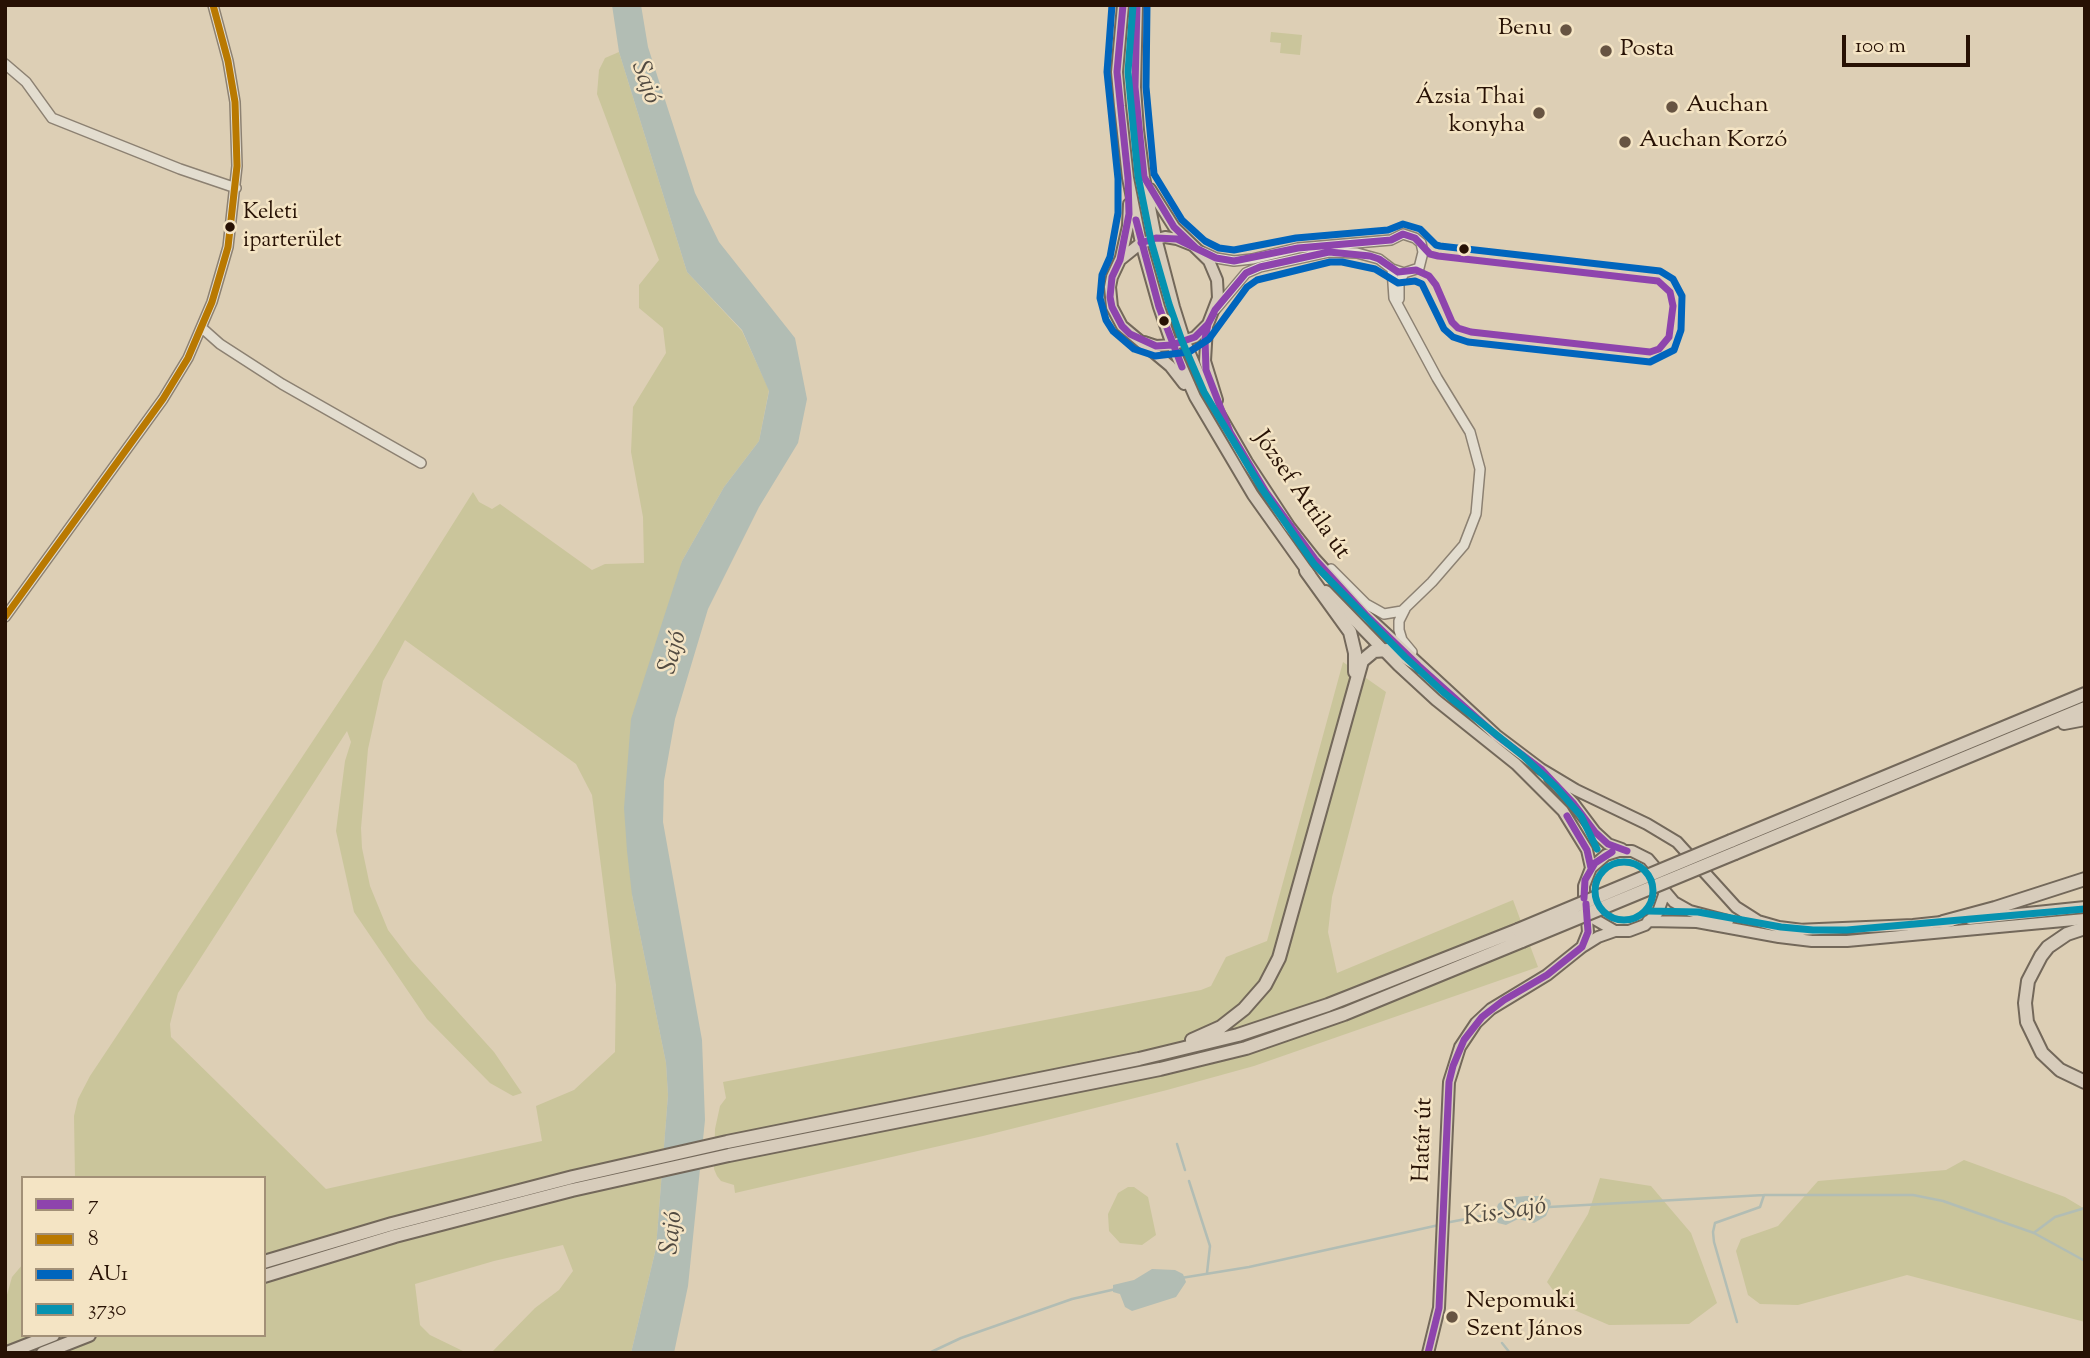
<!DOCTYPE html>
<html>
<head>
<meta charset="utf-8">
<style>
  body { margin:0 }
  #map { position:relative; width:2090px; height:1358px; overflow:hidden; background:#ddcfb5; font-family:"Sorts Mill Goudy",serif }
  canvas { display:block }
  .frame { position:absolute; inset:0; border:7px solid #271104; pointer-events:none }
  .legend { position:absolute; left:21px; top:1176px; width:245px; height:161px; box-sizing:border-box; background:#f4e4c4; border:2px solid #a29077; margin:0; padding:9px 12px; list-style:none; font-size:21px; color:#271104 }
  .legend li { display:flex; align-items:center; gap:14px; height:35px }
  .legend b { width:35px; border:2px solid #a29077 }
  .scale { position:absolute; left:1842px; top:35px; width:128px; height:32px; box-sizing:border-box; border:4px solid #271104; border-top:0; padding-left:9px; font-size:21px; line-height:24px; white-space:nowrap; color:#271104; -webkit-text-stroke:5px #f4e4c4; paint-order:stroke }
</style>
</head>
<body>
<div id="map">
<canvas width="2090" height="1358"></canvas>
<div class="frame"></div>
<ul class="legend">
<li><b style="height:9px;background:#8e44ad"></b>7</li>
<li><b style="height:9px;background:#b97901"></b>8</li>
<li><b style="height:9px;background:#0065bd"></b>AU1</li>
<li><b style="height:9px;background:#0692b0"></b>3730</li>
</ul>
<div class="scale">100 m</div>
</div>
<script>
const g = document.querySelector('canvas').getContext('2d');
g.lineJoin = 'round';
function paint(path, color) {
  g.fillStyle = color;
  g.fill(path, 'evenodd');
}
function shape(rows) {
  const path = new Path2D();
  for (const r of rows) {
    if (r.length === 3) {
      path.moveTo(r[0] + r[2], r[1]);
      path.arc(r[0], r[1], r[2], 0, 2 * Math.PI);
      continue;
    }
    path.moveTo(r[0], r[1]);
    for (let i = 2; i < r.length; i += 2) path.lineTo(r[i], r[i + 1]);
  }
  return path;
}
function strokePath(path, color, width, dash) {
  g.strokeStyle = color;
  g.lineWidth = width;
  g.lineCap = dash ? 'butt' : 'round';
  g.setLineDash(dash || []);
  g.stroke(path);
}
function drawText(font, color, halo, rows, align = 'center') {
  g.font = font + ' "Sorts Mill Goudy",serif';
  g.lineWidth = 5;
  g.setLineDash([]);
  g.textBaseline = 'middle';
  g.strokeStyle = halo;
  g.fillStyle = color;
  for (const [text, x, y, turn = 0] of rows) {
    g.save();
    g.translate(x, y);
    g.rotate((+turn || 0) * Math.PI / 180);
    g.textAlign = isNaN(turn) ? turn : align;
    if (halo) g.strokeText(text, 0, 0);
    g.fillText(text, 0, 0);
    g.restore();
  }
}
paint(shape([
  [1271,32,1302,35,1300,55,1280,53,1281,43,1270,42],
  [619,52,687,272,742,331,769,390,759,441,724,487,682,561,632,895,666,1063,668,1095,656,1248,631,1353,491,1353,535,1308,559,1290,573,1271,563,1245,494,1261,415,1284,420,1325,430,1335,467,1353,5,1353,5,1302,12,1277,23,1264,23,1335,264,1335,264,1178,75,1178,74,1116,78,1099,90,1076,374,649,473,492,479,502,492,509,500,504,592,570,605,564,644,563,643,517,631,452,633,407,666,353,663,328,639,308,639,285,659,260,597,94,599,70,605,58],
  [405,640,576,764,592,795,616,985,615,1052,574,1090,536,1106,542,1141,326,1189,171,1037,170,1024,178,993,347,731,351,742,345,761,336,831,354,912,427,1019,490,1083,513,1096,522,1093,494,1052,411,960,388,930,370,886,362,848,361,828,368,749,383,681],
  [1343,662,1386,692,1332,897,1328,932,1337,973,1513,900,1538,967,1254,1066,1167,1090,983,1136,735,1193,734,1185,721,1181,717,1176,714,1169,715,1129,720,1106,726,1098,723,1082,1201,990,1211,986,1226,957,1267,941],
  [1964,1160,2065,1197,2085,1209,2085,1322,1907,1275,1798,1305,1760,1304,1748,1295,1736,1251,1741,1239,1778,1226,1818,1181,1946,1170],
  [1600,1178,1651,1186,1691,1233,1717,1303,1689,1324,1609,1325,1565,1306,1547,1282,1588,1214],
  [1128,1187,1134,1187,1148,1197,1156,1235,1142,1245,1120,1243,1109,1231,1108,1214,1118,1193]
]), '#cac59b');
paint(shape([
  [612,5,641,5,648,47,695,193,719,242,795,338,807,399,798,443,759,507,708,609,675,719,664,781,663,822,702,1040,705,1120,688,1286,674,1353,631,1353,656,1248,668,1095,666,1063,632,895,627,851,624,808,631,719,682,561,724,487,759,441,769,391,742,330,687,272,619,52],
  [1526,1196,1540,1196,1550,1200,1551,1204,1546,1216,1534,1223,1518,1219,1506,1225,1498,1223,1494,1217,1498,1204,1506,1198],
  [1152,1269,1175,1270,1183,1274,1186,1282,1176,1297,1132,1311,1125,1307,1120,1294,1113,1292,1113,1285,1134,1280]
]), '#b2bdb4');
strokePath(shape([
  [1177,1144,1185,1170],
  [1189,1181,1210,1246,1207,1273],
  [1549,1207,1764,1195,1913,1195,1943,1201,2034,1233,2085,1261],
  [1445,1223,1497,1213],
  [2035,1232,2055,1217,2085,1208],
  [1181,1278,1249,1267,1439,1225],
  [1737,1322,1714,1242,1713,1232,1715,1223,1760,1207,1764,1195],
  [1502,1343,1510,1353],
  [929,1353,961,1338,1072,1299,1116,1289]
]), '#b2bdb4', 2.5);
const minor = shape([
  [5,64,26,82,52,118,180,169,236,188],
  [1201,251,1216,258,1234,261,1252,259,1298,248,1391,240,1403,234,1415,238,1421,243,1423,252,1419,268,1404,273,1392,269],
  [1399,299,1399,283,1404,273],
  [1215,310,1246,273,1260,267,1329,252,1357,253,1379,259,1392,269,1394,298,1437,378,1470,432,1480,469,1476,514,1464,545,1432,582,1402,611,1384,614,1366,604,1331,569],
  [202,328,220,344,282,384,421,463],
  [1405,609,1399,621,1399,630,1402,640,1412,652],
  [5,617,163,399,188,358,212,302,228,247,237,166,235,102,228,61,213,5]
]);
const major = shape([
  [1123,5,1117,72,1120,106,1128,178,1141,243,1159,307,1172,345,1195,397,1253,495,1310,575],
  [1137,5,1135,87,1138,130,1144,177,1156,238,1174,307,1185,342,1205,389,1247,462,1289,526,1315,559,1367,616,1496,735,1541,769,1576,790,1647,824,1677,842,1736,907,1758,921,1779,927,1803,930],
  [1121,257,1128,226,1129,204],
  [1207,327,1205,361,1217,400],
  [1144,342,1156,346,1172,345,1195,337,1208,324,1218,298,1217,280,1209,261,1174,227,1150,189],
  [1184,384,1170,366,1122,326,1112,307,1110,287,1112,277,1120,260,1141,243,1165,237,1177,239,1192,245],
  [1326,591,1398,665,1436,700,1516,764,1563,811,1587,850,1591,868,1584,886,1584,898,1588,910,1596,920,1615,931,1629,931,1645,925,1658,912,1664,895,1663,883,1659,872,1648,859,1632,851,1619,851,1606,855,1591,868],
  [1550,778,1574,804,1595,832,1608,844,1622,849],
  [1663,889,1674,902,1690,911,1728,921],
  [1970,919,2085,907],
  [1648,921,1697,922,1779,937,1812,941,1847,941,2085,919],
  [1796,930,1913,925,1951,921],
  [1582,947,1588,932,1586,909],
  [1428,1353,1439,1308,1449,1082,1460,1047,1476,1023,1491,1009,1547,975,1582,947,1598,937,1615,931]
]);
const highway = shape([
  [1306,571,1350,632,1355,653,1355,672],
  [2064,723,2085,719],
  [1731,841,2085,694],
  [1735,853,2085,708],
  [1943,922,1995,908,2085,879],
  [2085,928,2067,934,2048,947,2041,956,2028,981,2025,1003,2027,1022,2042,1053,2060,1070,2085,1082],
  [1192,1040,1221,1027,1244,1009,1265,985,1279,958,1362,661,1374,651,1388,650,1395,651,1419,666],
  [264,1262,392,1224,573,1177,727,1142,1139,1059,1238,1035,1328,1005,1518,930],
  [264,1276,395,1236,572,1190,729,1155,1160,1069,1246,1048,1344,1014,1522,941],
  [7,1353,53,1335],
  [43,1353,89,1335]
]);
strokePath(minor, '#8c8172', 12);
strokePath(major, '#73685a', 14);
strokePath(highway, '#73685a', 16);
strokePath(minor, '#e3ddcf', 9);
strokePath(major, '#d7ccbb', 10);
strokePath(highway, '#d7ccbb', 12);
const highwayBridge = shape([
  [1518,930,1731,841],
  [1522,941,1735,853]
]);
strokePath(highwayBridge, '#73685a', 16, []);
strokePath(highwayBridge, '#d7ccbb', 12);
strokePath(shape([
  [1123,5,1117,72,1128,178,1129,214,1120,260,1112,277,1110,297,1112,307,1122,326,1130,334,1156,346,1172,345,1195,337,1208,324,1214,313],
  [1137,5,1135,87,1144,177,1174,227,1196,248],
  [1136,220,1159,307,1182,367],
  [1141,243,1156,238,1177,239,1216,258,1234,261,1298,248,1391,240,1403,234,1415,238,1430,254,1438,256,1658,281,1670,292,1673,306,1669,337,1659,349,1650,352,1471,332,1458,328,1452,322,1436,285,1429,276,1416,270,1398,272,1379,259,1370,256,1329,252,1260,267,1246,273,1215,310,1208,324,1205,339,1206,370,1230,432,1266,492,1315,559,1367,616,1419,666,1496,735,1541,769,1574,804,1595,832,1608,844,1627,851],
  [1567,816,1587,850,1591,868],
  [1584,898,1585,880,1595,863,1612,852],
  [1428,1353,1439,1308,1449,1082,1453,1066,1464,1040,1482,1017,1504,1000,1547,975,1582,947,1588,932,1586,904]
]), '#8e44ad', 7);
strokePath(shape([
  [5,617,163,399,188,358,212,302,228,247,237,166,235,102,228,61,213,5]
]), '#b97901', 7);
strokePath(shape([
  [1112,5,1107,72,1118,179,1118,213,1110,257,1102,275,1100,298,1106,320,1113,331,1134,349,1155,356,1189,352,1209,339,1247,287,1257,280,1330,262,1342,262,1375,269,1398,283,1415,281,1422,284,1444,329,1453,337,1468,342,1650,362,1674,350,1681,330,1682,296,1673,279,1660,271,1440,246,1436,245,1420,229,1403,224,1388,230,1296,238,1234,250,1219,248,1205,241,1182,220,1154,174,1146,87,1147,5]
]), '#0065bd', 7);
strokePath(shape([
  [1133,6,1128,72,1138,176,1151,241,1169,304,1182,341,1204,392,1262,489,1314,564,1405,657,1443,692,1523,756,1556,787,1581,816,1597,849],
  [1624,891,29],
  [1648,911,1698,912,1781,927,1813,930,1847,930,2084,909]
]), '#0692b0', 7);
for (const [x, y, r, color] of [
  [1566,30,7,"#675442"],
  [1606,51,7,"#675442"],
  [1672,107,7,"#675442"],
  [1539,113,7,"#675442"],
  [1625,142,7,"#675442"],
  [230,227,6,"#271104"],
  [1464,249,6,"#271104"],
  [1164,321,6,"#271104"],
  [1452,1317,7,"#675442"]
]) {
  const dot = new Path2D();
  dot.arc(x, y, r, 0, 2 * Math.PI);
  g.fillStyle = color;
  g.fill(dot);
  strokePath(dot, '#f4e4c4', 2.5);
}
drawText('22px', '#271104', '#f4e4c4', [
  ["Keleti",243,214],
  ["iparterület",243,242]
], 'left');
drawText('24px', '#271104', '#f4e4c4', [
  ["Benu",1552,30,"right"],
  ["Posta",1620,51],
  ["Ázsia Thai",1525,99,"right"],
  ["konyha",1525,127,"right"],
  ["Auchan",1686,107],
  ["Auchan Korzó",1639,142],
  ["Nepomuki",1466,1303],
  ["Szent János",1466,1331]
], 'left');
drawText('24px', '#271104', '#f4e4c4', [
  ["József Attila út",1300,496,55],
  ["Határ út",1425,1140,-88]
]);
drawText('italic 26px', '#514a41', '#f4e4c4', [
  ["Sajó",644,83,70],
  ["Sajó",675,653,-74],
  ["Kis-Sajó",1505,1214,-8],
  ["Sajó",674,1233,-84]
]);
</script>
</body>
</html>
